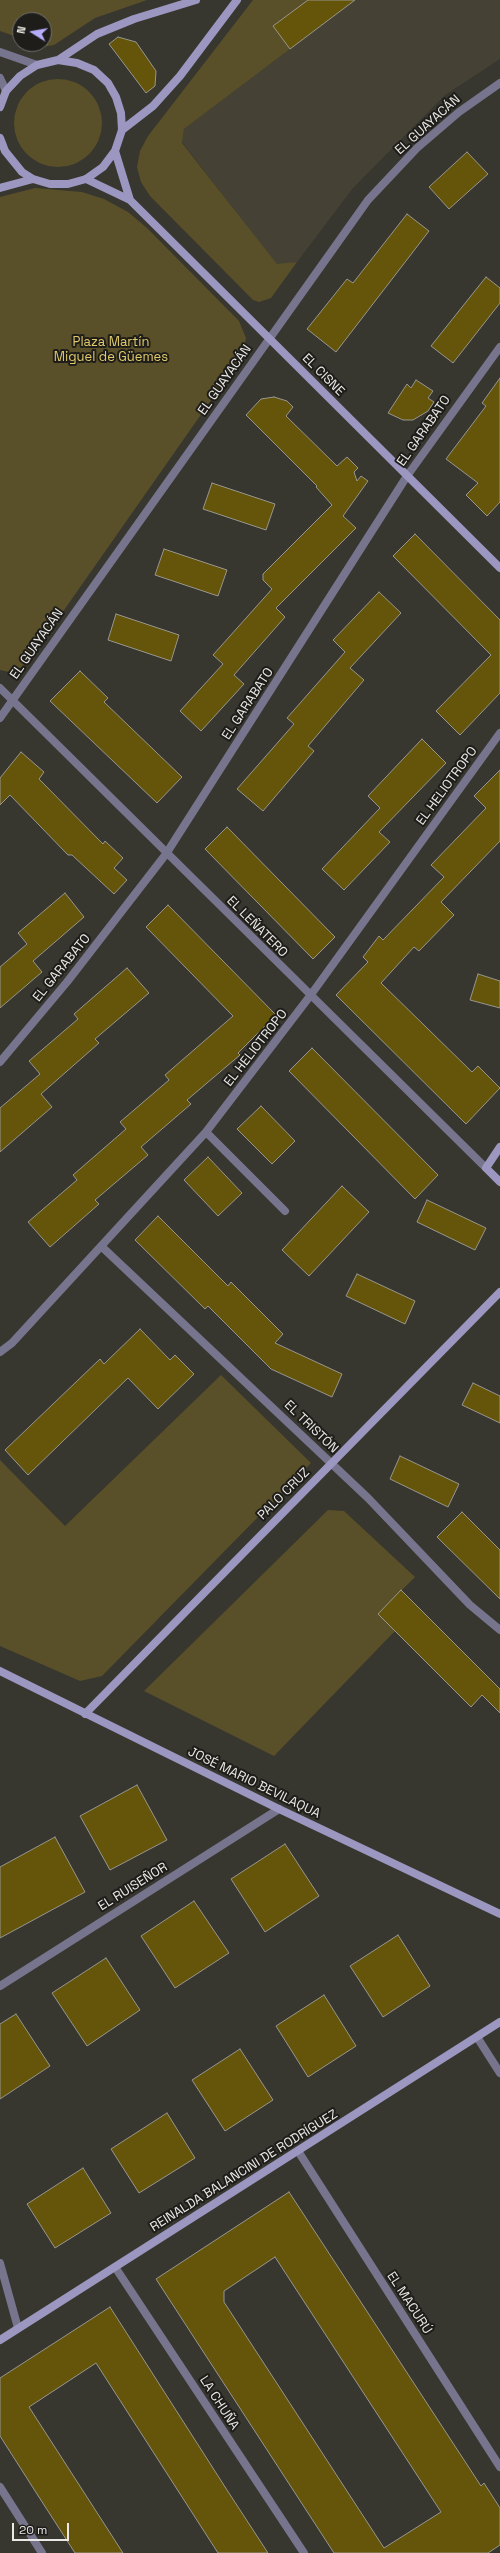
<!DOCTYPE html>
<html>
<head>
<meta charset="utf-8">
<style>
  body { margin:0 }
  #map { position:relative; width:500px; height:2553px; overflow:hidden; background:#37362f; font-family:"Space Grotesk",sans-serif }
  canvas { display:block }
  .north { position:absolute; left:12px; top:12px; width:40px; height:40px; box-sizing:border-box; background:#1e1d1a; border:1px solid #706f6b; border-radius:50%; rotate:281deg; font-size:11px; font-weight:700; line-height:16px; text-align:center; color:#eae9e5 }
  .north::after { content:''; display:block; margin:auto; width:14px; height:18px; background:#b6acf8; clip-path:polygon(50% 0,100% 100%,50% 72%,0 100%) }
  .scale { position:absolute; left:12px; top:2523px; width:57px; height:18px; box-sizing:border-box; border:2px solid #eae9e5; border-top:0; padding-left:5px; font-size:12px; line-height:14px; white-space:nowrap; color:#eae9e5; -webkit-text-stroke:3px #1e1d1a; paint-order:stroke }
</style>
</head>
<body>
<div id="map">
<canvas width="500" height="2553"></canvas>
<div class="north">N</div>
<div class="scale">20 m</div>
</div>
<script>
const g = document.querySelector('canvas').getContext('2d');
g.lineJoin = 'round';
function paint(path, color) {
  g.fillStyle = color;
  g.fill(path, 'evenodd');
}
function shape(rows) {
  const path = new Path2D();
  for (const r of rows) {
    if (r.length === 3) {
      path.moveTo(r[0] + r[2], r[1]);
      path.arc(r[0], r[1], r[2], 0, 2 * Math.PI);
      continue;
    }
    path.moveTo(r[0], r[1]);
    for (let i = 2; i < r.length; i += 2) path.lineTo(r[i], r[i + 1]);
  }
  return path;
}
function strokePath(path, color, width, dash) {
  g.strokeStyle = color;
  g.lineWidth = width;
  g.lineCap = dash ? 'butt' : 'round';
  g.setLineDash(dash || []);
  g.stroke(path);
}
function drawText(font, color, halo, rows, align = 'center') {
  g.font = font + ' "Space Grotesk",sans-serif';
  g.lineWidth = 4;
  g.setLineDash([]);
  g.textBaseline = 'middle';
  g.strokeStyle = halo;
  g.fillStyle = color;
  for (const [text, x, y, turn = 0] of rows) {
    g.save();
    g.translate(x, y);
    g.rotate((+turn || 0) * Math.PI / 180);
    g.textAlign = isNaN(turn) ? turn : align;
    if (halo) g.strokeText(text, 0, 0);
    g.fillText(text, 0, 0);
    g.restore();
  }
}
paint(shape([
  [355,0,500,0,500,59,445,95,353,188,297,262,277,265,182,142,184,129]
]), '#454235');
paint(shape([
  [0,0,147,0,95,18,54,45,42,47,35,44,44,44,44,20,20,20,20,38,0,31],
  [253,0,355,0,184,129,182,143,277,264,297,262,271,298,259,302,253,300,150,196,141,182,137,167,140,151,148,136],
  [58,123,44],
  [35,188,82,192,104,199,128,212,147,228,239,321,246,338,242,356,27,663,19,669,9,672,0,670,0,197],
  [221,1375,311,1463,102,1676,80,1681,0,1646,0,1460,65,1526],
  [328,1510,344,1511,415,1577,378,1614,395,1631,274,1756,144,1691]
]), '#595029');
const building = shape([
  [308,0,355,0,290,49,273,26,308,0],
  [118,37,136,42,156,71,155,86,146,93,109,44,118,37],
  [467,152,488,174,449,209,429,187,467,152],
  [407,214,429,231,336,352,307,329,347,279,353,283,407,214],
  [486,277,500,288,500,303,453,363,431,346,486,277],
  [500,378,500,502,487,516,466,495,478,483,446,459,486,406,482,403,500,378],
  [416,380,433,391,428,398,434,402,428,411,413,420,403,420,388,413,407,384,411,388,416,380],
  [274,397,287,401,293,407,286,416,337,466,347,457,358,468,354,472,357,481,361,476,368,481,343,516,356,528,276,608,285,617,234,675,244,684,201,731,180,711,223,664,213,655,272,589,263,580,263,574,332,505,316,487,317,486,246,415,261,399,274,397],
  [212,483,275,504,266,530,203,509,212,483],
  [415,534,500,620,500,693,460,735,436,711,491,655,393,556,415,534],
  [164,549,227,570,218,596,155,575,164,549],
  [379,592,401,613,350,668,364,680,308,746,314,751,263,811,237,789,294,724,287,718,345,652,333,640,379,592],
  [116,614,179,635,171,661,108,640,116,614],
  [80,671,108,698,104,702,182,777,157,803,50,701,80,671],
  [422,739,446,763,379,832,390,842,344,890,322,869,380,808,368,796,422,739],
  [21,752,44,772,39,779,103,844,105,841,123,858,114,868,127,880,114,894,72,855,68,855,10,795,0,805,0,778,21,752],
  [500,770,500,841,441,902,454,915,419,951,414,947,381,983,472,1072,478,1066,500,1088,466,1124,336,995,368,962,363,957,379,936,383,940,444,877,431,865,486,808,474,796,500,770],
  [227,827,335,937,313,959,205,849,227,827],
  [65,893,84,917,33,961,42,972,0,1008,0,967,27,944,18,933,65,893],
  [168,905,276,1015,238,1053,240,1055,187,1100,191,1104,141,1147,148,1155,95,1200,99,1204,50,1247,28,1222,77,1180,73,1175,126,1129,120,1122,169,1080,165,1075,233,1016,146,927,168,905],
  [127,968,149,993,95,1039,99,1043,41,1094,52,1107,0,1152,0,1108,40,1074,29,1061,78,1019,74,1014,127,968],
  [478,974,500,981,500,1008,470,1000,478,974],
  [312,1048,438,1175,415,1199,289,1071,312,1048],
  [261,1106,295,1141,272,1164,237,1129,261,1106],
  [208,1157,242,1193,218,1216,184,1180,208,1157],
  [342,1186,369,1212,309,1276,282,1250,342,1186],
  [427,1200,486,1228,475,1250,417,1222,427,1200],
  [158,1216,228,1286,231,1282,283,1334,275,1343,342,1374,332,1397,271,1369,208,1306,205,1309,135,1240,158,1216],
  [357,1274,415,1301,405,1324,346,1296,357,1274],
  [140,1329,170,1360,175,1355,194,1374,158,1409,128,1378,28,1475,5,1450,100,1359,104,1364,140,1329],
  [473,1383,500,1396,500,1423,462,1405,473,1383],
  [400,1456,459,1484,448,1507,390,1479,400,1456],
  [462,1512,500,1550,500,1599,437,1537,462,1512],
  [401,1590,500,1689,500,1713,482,1695,471,1707,378,1614,401,1590],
  [137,1785,167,1840,110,1870,80,1816,137,1785],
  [55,1837,85,1892,0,1938,0,1867,55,1837],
  [285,1844,319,1896,265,1932,231,1879,285,1844],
  [194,1901,229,1953,175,1988,141,1936,194,1901],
  [398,1935,430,1986,383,2017,350,1966,398,1935],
  [106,1958,140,2010,87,2046,52,1993,106,1958],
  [324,1995,356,2046,308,2077,276,2026,324,1995],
  [16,2014,50,2066,0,2099,0,2024,16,2014],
  [240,2049,273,2100,225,2131,192,2080,240,2049],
  [167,2113,195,2158,139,2193,111,2149,167,2113],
  [83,2168,111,2213,55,2248,27,2204,83,2168],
  [289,2192,481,2486,484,2483,500,2508,500,2545,488,2553,334,2553,156,2279,289,2192],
  [275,2257,441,2512,384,2548,224,2302,224,2291,275,2257],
  [110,2307,227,2490,268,2553,218,2553,96,2363,29,2407,123,2553,75,2553,37,2494,0,2436,0,2378,110,2307]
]);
paint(building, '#64550a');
strokePath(building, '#98968e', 1);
strokePath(shape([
  [0,52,37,65],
  [0,78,6,91],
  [0,688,486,1168],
  [0,718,368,200,417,148,459,112,500,83],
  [0,1062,67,982,166,854,407,476,500,347],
  [206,1132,285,1211],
  [101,1246,368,1498,470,1605,500,1630],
  [0,1352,12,1343,206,1132,310,996,500,733],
  [0,1986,279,1809],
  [477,2037,500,2073],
  [298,2151,500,2467],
  [0,2263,18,2328],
  [115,2267,304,2553],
  [0,2487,42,2553]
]), '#77748e', 8);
strokePath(shape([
  [58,60,97,34,134,19,196,0],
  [0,107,6,91,20,76,37,65,58,60,77,63,94,70,108,83,116,97,121,113,122,130,115,151,103,167,86,179,68,184,50,184,33,179,22,172,5,151,0,138],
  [122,130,153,106,180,76,237,0],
  [115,151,130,200],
  [86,179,130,200,500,568],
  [0,188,33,179],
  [500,1147,486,1168,500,1182],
  [0,1671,279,1809,500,1914],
  [85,1714,500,1292],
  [0,2340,500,2022]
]), '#9c97c0', 8);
drawText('13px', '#eae9e5', '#1e1d1a', [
  ["EL GUAYACÁN",428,125,-42],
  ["EL CISNE",323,375,45],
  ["EL GUAYACÁN",225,380,-55],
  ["EL GARABATO",424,431,-55],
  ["EL GUAYACÁN",37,644,-55],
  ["EL GARABATO",248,704,-57],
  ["EL HELIOTROPO",447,786,-54],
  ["EL LEÑATERO",257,927,45],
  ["EL GARABATO",62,968,-51],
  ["EL HELIOTROPO",256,1048,-52],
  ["EL TRISTÓN",311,1427,44],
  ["PALO CRUZ",284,1494,-45],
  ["JOSÉ MARIO BEVILAQUA",254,1783,26],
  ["EL RUISEÑOR",133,1887,-32],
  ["REINALDA BALANCINI DE RODRÍGUEZ",244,2171,-32],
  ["EL MACURÚ",409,2303,57],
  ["LA CHUÑA",219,2403,57]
]);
drawText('13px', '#e1cb6b', '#1e1d1a', [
  ["Plaza Martín",111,342],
  ["Miguel de Güemes",111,357]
]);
</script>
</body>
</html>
